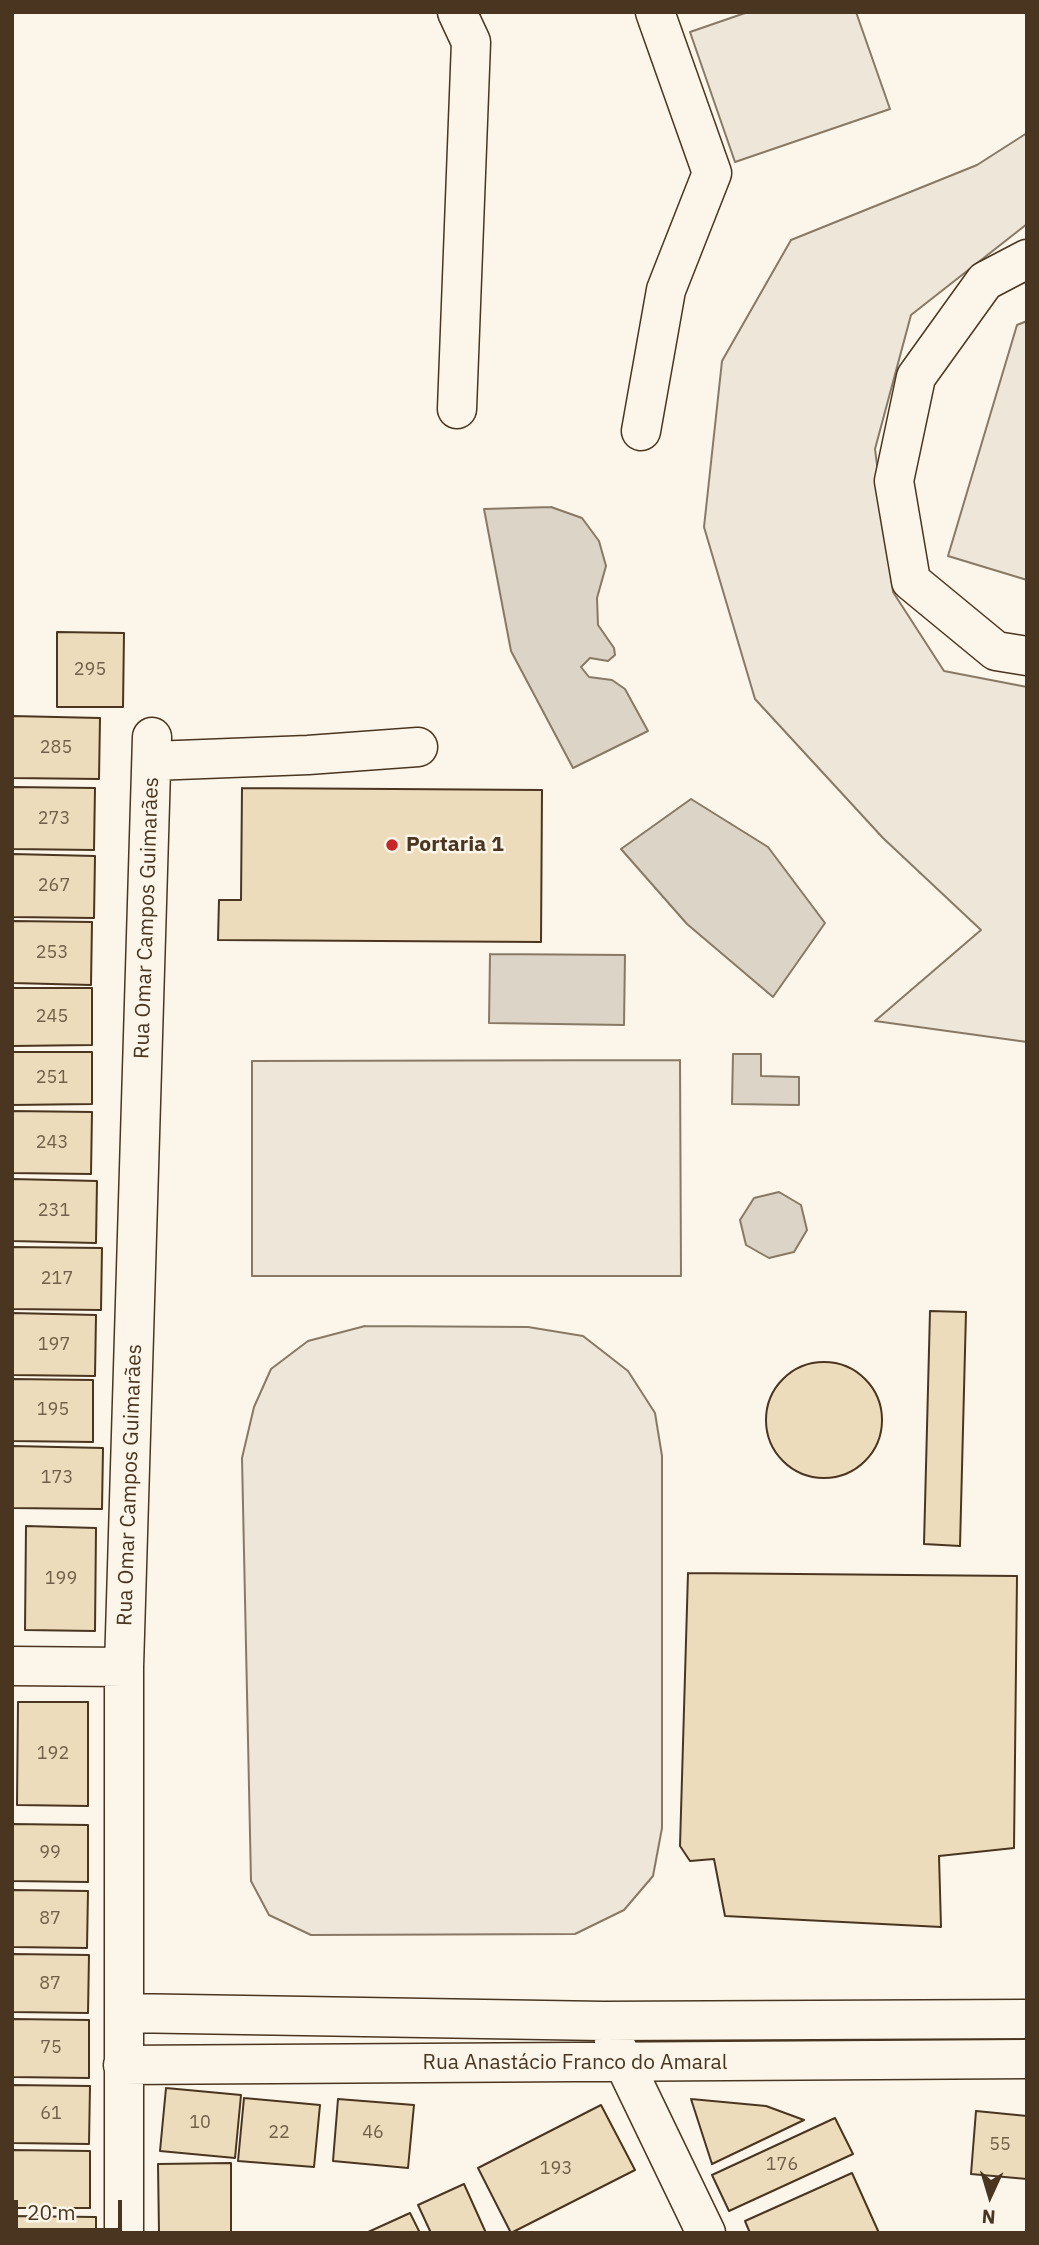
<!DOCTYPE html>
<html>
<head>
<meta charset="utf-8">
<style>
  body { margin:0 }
  #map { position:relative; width:1039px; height:2245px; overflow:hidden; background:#fbf6e9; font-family:"IBM Plex Sans",sans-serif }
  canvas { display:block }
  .frame { position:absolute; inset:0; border:14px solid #4a3520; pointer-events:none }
  .north { position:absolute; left:955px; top:2161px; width:70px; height:70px; -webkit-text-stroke:5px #fbf6e9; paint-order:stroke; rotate:184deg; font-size:19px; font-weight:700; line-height:28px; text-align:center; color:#4a3520 }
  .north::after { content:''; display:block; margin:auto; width:24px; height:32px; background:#4a3520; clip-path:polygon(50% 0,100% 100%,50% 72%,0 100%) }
  .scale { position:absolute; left:14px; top:2200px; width:108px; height:32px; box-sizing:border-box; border:4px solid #4a3520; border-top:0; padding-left:9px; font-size:21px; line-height:24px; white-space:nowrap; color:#4a3520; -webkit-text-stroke:5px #fbf6e9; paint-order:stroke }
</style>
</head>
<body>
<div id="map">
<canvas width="1039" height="2245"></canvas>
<div class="frame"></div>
<div class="north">N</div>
<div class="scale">20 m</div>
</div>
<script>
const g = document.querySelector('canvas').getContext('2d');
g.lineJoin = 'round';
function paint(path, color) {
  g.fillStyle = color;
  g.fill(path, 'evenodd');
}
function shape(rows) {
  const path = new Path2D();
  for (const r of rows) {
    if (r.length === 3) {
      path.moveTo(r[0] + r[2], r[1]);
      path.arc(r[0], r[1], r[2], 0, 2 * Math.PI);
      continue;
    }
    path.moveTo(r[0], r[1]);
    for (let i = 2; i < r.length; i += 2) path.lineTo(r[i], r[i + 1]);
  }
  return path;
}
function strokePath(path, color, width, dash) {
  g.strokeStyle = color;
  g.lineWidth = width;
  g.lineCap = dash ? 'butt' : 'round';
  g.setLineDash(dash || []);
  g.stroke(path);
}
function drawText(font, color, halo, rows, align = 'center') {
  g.font = font + ' "IBM Plex Sans",sans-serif';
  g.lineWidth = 5;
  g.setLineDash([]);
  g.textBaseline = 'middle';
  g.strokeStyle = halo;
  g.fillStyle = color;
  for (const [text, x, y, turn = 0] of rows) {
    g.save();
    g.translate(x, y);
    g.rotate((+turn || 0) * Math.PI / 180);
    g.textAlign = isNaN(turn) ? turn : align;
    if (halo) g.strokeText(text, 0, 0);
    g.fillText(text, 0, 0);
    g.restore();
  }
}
const green = shape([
  [748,12,856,12,890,109,735,162,690,32,748,12],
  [1027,133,1027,224,911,315,875,449,893,592,944,671,1027,687,1027,1042,875,1021,981,930,883,838,755,699,704,527,722,361,791,240,977,165,1027,133],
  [1027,321,1027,580,948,556,1017,325,1027,321],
  [680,1060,681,1276,252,1276,252,1061,680,1060],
  [365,1326,528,1327,583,1336,628,1371,655,1413,662,1456,662,1828,653,1876,624,1910,575,1934,311,1935,269,1915,251,1881,242,1458,254,1407,271,1369,308,1341,365,1326]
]);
paint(green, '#ede6d9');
strokePath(green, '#887966', 2);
const water = shape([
  [551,507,582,518,599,541,606,566,597,598,598,625,614,648,615,655,608,661,590,658,581,667,589,677,612,680,625,689,648,731,573,768,511,651,484,509,551,507],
  [691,799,768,847,825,923,773,997,687,924,621,849,691,799],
  [490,954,625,955,624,1025,489,1023,490,954],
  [733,1054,761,1054,761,1076,799,1077,799,1105,732,1104,733,1054],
  [779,1192,801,1205,807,1230,794,1252,769,1258,746,1245,740,1220,754,1198,779,1192]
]);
paint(water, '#dcd4c6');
strokePath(water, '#887966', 2);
const building = shape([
  [57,632,124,633,123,707,57,707,57,632],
  [12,716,100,718,99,779,12,778,12,716],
  [12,787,95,788,94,850,12,849,12,787],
  [242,788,542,790,541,942,218,940,219,900,241,900,242,788],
  [12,854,95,856,94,918,12,917,12,854],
  [12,921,92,922,91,985,12,983,12,921],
  [12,988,92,988,92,1045,12,1046,12,988],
  [12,1052,92,1052,92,1104,12,1105,12,1052],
  [12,1111,92,1112,91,1174,12,1173,12,1111],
  [12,1179,97,1181,96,1243,12,1241,12,1179],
  [12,1247,102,1248,101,1310,12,1309,12,1247],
  [930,1311,966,1312,960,1546,924,1544,930,1311],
  [12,1313,96,1315,95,1376,12,1375,12,1313],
  [824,1420,58],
  [12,1379,93,1380,93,1442,12,1441,12,1379],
  [12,1446,103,1448,102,1509,12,1508,12,1446],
  [26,1526,96,1528,95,1631,25,1630,26,1526],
  [688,1573,1017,1576,1014,1848,939,1856,941,1927,725,1916,714,1859,690,1861,680,1846,688,1573],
  [18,1702,88,1702,88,1806,17,1805,18,1702],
  [12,1824,88,1825,88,1882,12,1881,12,1824],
  [12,1890,88,1891,87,1948,12,1947,12,1890],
  [12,1954,89,1955,88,2013,12,2012,12,1954],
  [12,2019,89,2020,89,2078,12,2077,12,2019],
  [12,2085,90,2086,89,2144,12,2143,12,2085],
  [166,2088,241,2095,235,2158,160,2151,166,2088],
  [244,2098,320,2105,314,2167,238,2161,244,2098],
  [338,2099,414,2105,408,2168,333,2161,338,2099],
  [691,2099,766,2106,804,2120,712,2164,691,2099],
  [601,2105,635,2170,511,2233,478,2168,601,2105],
  [976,2111,1027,2116,1027,2179,971,2174,976,2111],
  [835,2118,853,2154,729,2211,712,2175,835,2118],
  [12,2150,90,2151,90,2208,12,2208,12,2150],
  [231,2163,231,2232,159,2233,158,2164,231,2163],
  [852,2173,879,2233,750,2233,745,2221,852,2173],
  [464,2184,486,2233,431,2233,418,2205,464,2184],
  [410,2213,420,2233,366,2233,410,2213],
  [12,2216,96,2217,96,2233,12,2233,12,2216]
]);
paint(building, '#ecdcbc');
strokePath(building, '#4a3520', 2);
const minor = shape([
  [1027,259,985,281,916,377,894,481,911,581,996,651,1027,656],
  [457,409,471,42,457,12],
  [641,431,666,290,712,173,655,12],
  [152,761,308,755,418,747],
  [12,1666,124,1667],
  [124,2013,603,2021,1027,2019],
  [614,2042,706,2233],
  [123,2065,1027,2059],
  [124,2233,124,1667,152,737]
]);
strokePath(minor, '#4a3520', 41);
strokePath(minor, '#fbf6e9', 38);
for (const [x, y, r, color] of [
  [392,845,7,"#c62828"]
]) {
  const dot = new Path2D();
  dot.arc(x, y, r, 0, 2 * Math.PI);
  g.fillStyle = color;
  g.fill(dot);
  strokePath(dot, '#fbf6e9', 2.5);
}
drawText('18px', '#725f47', null, [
  ["295",90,670],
  ["285",56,748],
  ["273",54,819],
  ["267",54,886],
  ["253",52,953],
  ["245",52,1017],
  ["251",52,1078],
  ["243",52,1143],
  ["231",54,1211],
  ["217",57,1279],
  ["197",54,1345],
  ["195",53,1410],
  ["173",57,1478],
  ["199",61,1579],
  ["192",53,1754],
  ["99",50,1853],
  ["87",50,1919],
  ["87",50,1984],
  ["75",51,2048],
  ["61",51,2114],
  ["10",200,2123],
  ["22",279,2133],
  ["46",373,2133],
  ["55",1000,2145],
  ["176",782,2165],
  ["193",556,2169]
]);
drawText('bold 21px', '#4a3520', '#fbf6e9', [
  ["Portaria 1",406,845]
], 'left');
drawText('21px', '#4a3520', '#fbf6e9', [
  ["Rua Omar Campos Guimarães",147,918,-88],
  ["Rua Omar Campos Guimarães",130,1485,-88],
  ["Rua Anastácio Franco do Amaral",575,2063]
]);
</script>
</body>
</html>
